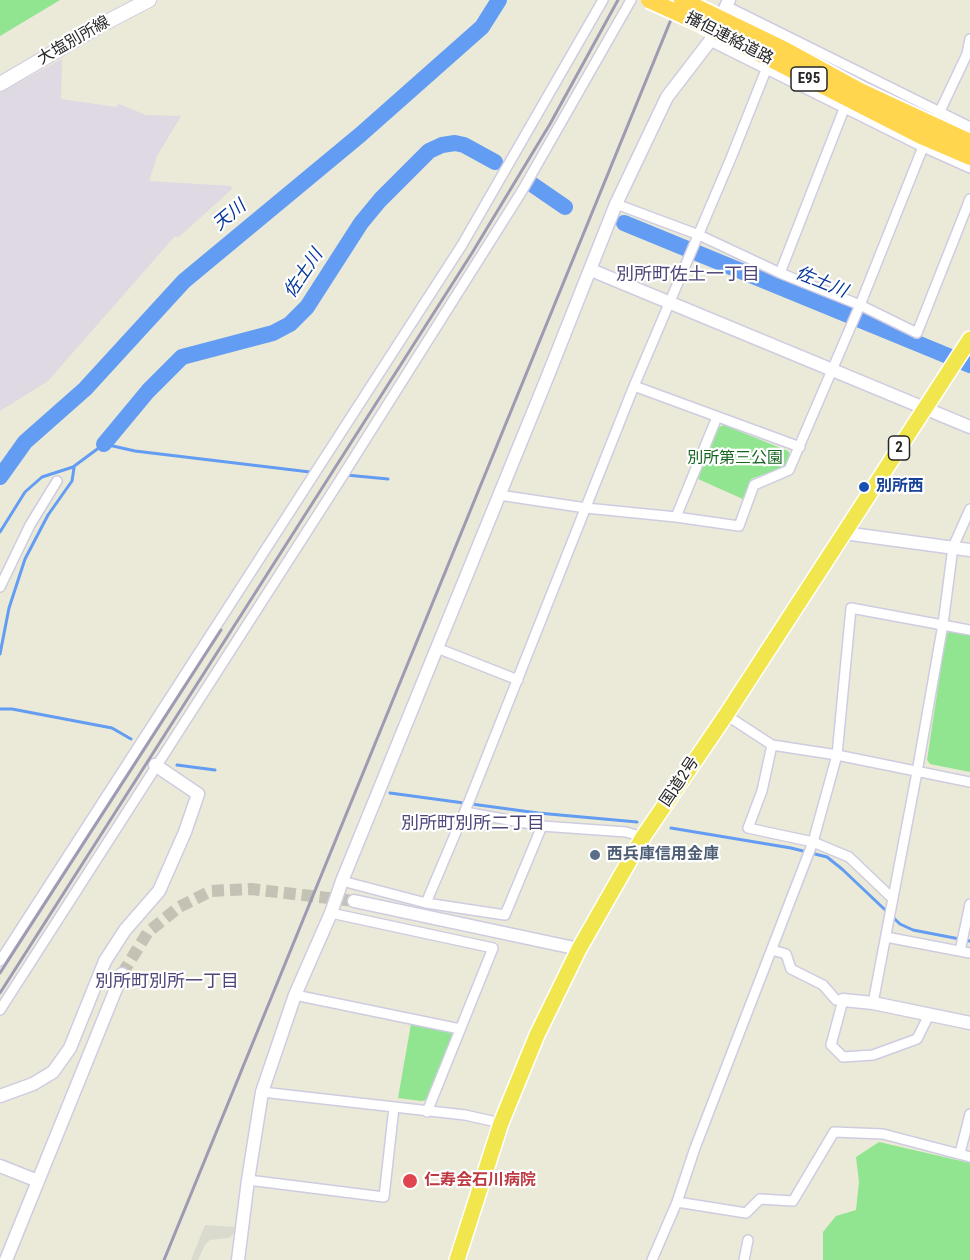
<!DOCTYPE html>
<html>
<head>
<meta charset="utf-8">
<style>
  body { margin:0 }
  canvas { display:block; background:#ebe9d7 }
</style>
</head>
<body>
<canvas width="970" height="1260"></canvas>
<script>
const g = document.querySelector('canvas').getContext('2d');
g.lineJoin = 'round';
function paint(path, color) {
  g.fillStyle = color;
  g.fill(path, 'evenodd');
}
function shape(rows) {
  const path = new Path2D();
  for (const r of rows) {
    path.moveTo(r[0], r[1]);
    for (let i = 2; i < r.length; i += 2) path.lineTo(r[i], r[i + 1]);
  }
  return path;
}
function strokePath(path, color, width, dash) {
  g.strokeStyle = color;
  g.lineWidth = width;
  g.lineCap = dash ? 'butt' : 'round';
  g.setLineDash(dash || []);
  g.stroke(path);
}
function drawText(font, color, halo, rows, align = 'center') {
  g.font = font + ' "Roboto Condensed","Noto Sans JP",sans-serif';
  g.lineWidth = 4.5;
  g.setLineDash([]);
  g.textBaseline = 'middle';
  g.strokeStyle = halo;
  g.fillStyle = color;
  for (const [text, x, y, turn = 0] of rows) {
    g.save();
    g.translate(x, y);
    g.rotate((+turn || 0) * Math.PI / 180);
    g.textAlign = isNaN(turn) ? turn : align;
    if (halo) g.strokeText(text, 0, 0);
    g.fillText(text, 0, 0);
    g.restore();
  }
}
paint(shape([
  [62,59,61,99,116,107,119,104,146,115,181,116,157,156,149,181,231,186,232,189,179,237,175,236,48,381,0,411,0,93]
]), '#ded9e2');
paint(shape([
  [0,0,60,0,0,36],
  [724,425,788,451,791,456,784,467,751,479,745,500,698,479,719,427],
  [952,630,970,634,970,772,930,764,927,760,946,634],
  [411,1024,449,1030,454,1036,428,1100,421,1101,398,1098],
  [879,1142,970,1163,970,1260,823,1260,823,1232,836,1216,856,1210,859,1182,856,1157]
]), '#91e590');
paint(shape([
  [205,1225,235,1227,234,1233,229,1238,210,1240,205,1245,198,1260,191,1260]
]), '#dbdace');
strokePath(shape([
  [346,475,388,479],
  [0,532,25,492,42,477,73,467,104,444,135,451,310,472],
  [0,654,9,608,25,559,48,515,72,481,74,468],
  [0,709,12,709,112,728,131,739],
  [177,765,215,770],
  [390,793,538,813,637,822],
  [671,828,791,848,827,857,842,869,900,924,913,930,970,941]
]), '#639df3', 3);
strokePath(shape([
  [533,185,565,207],
  [624,223,970,365],
  [104,444,148,391,182,357,273,333,290,324,307,307,361,223,380,200,429,151,442,145,455,143,464,145,495,162],
  [0,477,25,442,85,389,184,281,360,135,482,27,499,0]
]), '#639df3', 16);
strokePath(shape([
  [122,974,148,932,179,907,211,891,251,889,354,901]
]), '#c4c2b4', 12, [12, 6]);
const minor = shape([
  [726,6,970,127],
  [710,41,923,147,970,168],
  [616,204,699,235,780,273,860,305,917,333,970,199],
  [780,273,844,109],
  [634,386,800,447],
  [499,495,586,508,676,517,739,526,754,485,789,470,860,305,923,147,967,54,970,39],
  [676,517,717,417],
  [0,587,30,525,57,481],
  [437,648,518,680],
  [726,715,772,745,837,755,970,782],
  [772,745,762,791,748,828,813,842,849,857,893,899],
  [465,812,542,826,626,832,643,837],
  [342,881,426,903,505,915,542,826],
  [426,903,470,799,634,386,731,158,766,70],
  [331,913,493,948,427,1112],
  [886,937,970,953],
  [772,950,786,954,791,969,823,985,836,1000,843,1000,831,1045,843,1057,873,1055,917,1039,929,1015],
  [960,951,970,904],
  [0,961,462,245,603,0],
  [295,995,460,1029],
  [873,1003,917,772,943,624,953,547,970,509],
  [0,1010,340,480,522,191,631,0],
  [262,1092,465,1115,501,1123],
  [960,1153,970,1114],
  [248,1180,384,1197,394,1107],
  [677,1202,746,1213,760,1199,793,1201,834,1132,883,1134,970,1157],
  [652,1260,677,1202,695,1148,813,842,837,755,851,608,970,630],
  [744,1260,748,1240]
]);
const tertiary = shape([
  [591,270,970,427],
  [844,533,970,550],
  [354,901,579,949],
  [843,1000,873,1003,970,1023],
  [0,1096,33,1084,53,1072,70,1048,105,961,125,930,159,891,185,832,198,794,155,765],
  [0,1166,38,1181],
  [6,1260,122,974],
  [238,1260,248,1180,262,1092,295,995,331,913,342,881,547,378,616,204,667,97,710,41,729,0]
]);
const secondary = shape([
  [0,84,99,26,149,0]
]);
const trunk = shape([
  [457,1260,501,1123,537,1035,579,949,643,837,726,715,970,339]
]);
strokePath(minor, '#cfcce1', 12);
strokePath(tertiary, '#cfcce1', 15);
strokePath(secondary, '#cfcce1', 16);
strokePath(trunk, '#fff', 18);
strokePath(minor, '#fff', 9);
strokePath(tertiary, '#fff', 12);
strokePath(secondary, '#fff', 14);
strokePath(trunk, '#f2e64f', 15);
strokePath(shape([
  [0,973,221,630],
  [0,993,472,253,550,124,618,0],
  [164,1260,679,0]
]), '#9f9ab3', 3);
const motorwayBridge = shape([
  [649,0,702,24,921,136,970,157],
  [682,0,785,50,860,91,970,142]
]);
strokePath(motorwayBridge, '#fff', 20, []);
strokePath(motorwayBridge, '#ffd64e', 16);
for (const [x, y, r, color] of [
  [864,487,6,"#1a4fb4"],
  [595,855,6,"#5c6f8a"],
  [410,1181,8,"#e0444e"]
]) {
  const dot = new Path2D();
  dot.arc(x, y, r, 0, 2 * Math.PI);
  g.fillStyle = color;
  g.fill(dot);
  strokePath(dot, '#fff', 2);
}
for (const [x, y, w] of [
  [809,79,36],
  [899,448,21]
]) {
  const box = new Path2D();
  box.roundRect(x - w / 2, y - 12, w, 24, 4.5);
  g.fillStyle = '#fff';
  g.fill(box);
  strokePath(box, '#272727', 1.5);
}
drawText('bold 15px', '#272727', null, [
  ["E95",809,79],
  ["2",899,448]
]);
drawText('16px', '#272727', '#fff', [
  ["播但連絡道路",729,39,27],
  ["大塩別所線",74,41,-30],
  ["国道2号",680,782,-56]
]);
drawText('16px', '#166520', '#fff', [
  ["別所第三公園",735,459]
]);
drawText('bold 16px', '#164399', '#fff', [
  ["別所西",876,487]
], 'left');
drawText('bold 16px', '#4e5e75', '#fff', [
  ["西兵庫信用金庫",607,855]
], 'left');
drawText('bold 16px', '#be3a42', '#fff', [
  ["仁寿会石川病院",424,1181]
], 'left');
drawText('italic 18px', '#07379b', '#fff', [
  ["天川",230,216,-40],
  ["佐土川",304,274,-56],
  ["佐土川",821,283,22]
]);
drawText('18px', '#4e4679', '#fff', [
  ["別所町佐土一丁目",688,275],
  ["別所町別所二丁目",473,824],
  ["別所町別所一丁目",167,982]
]);
</script>
</body>
</html>
